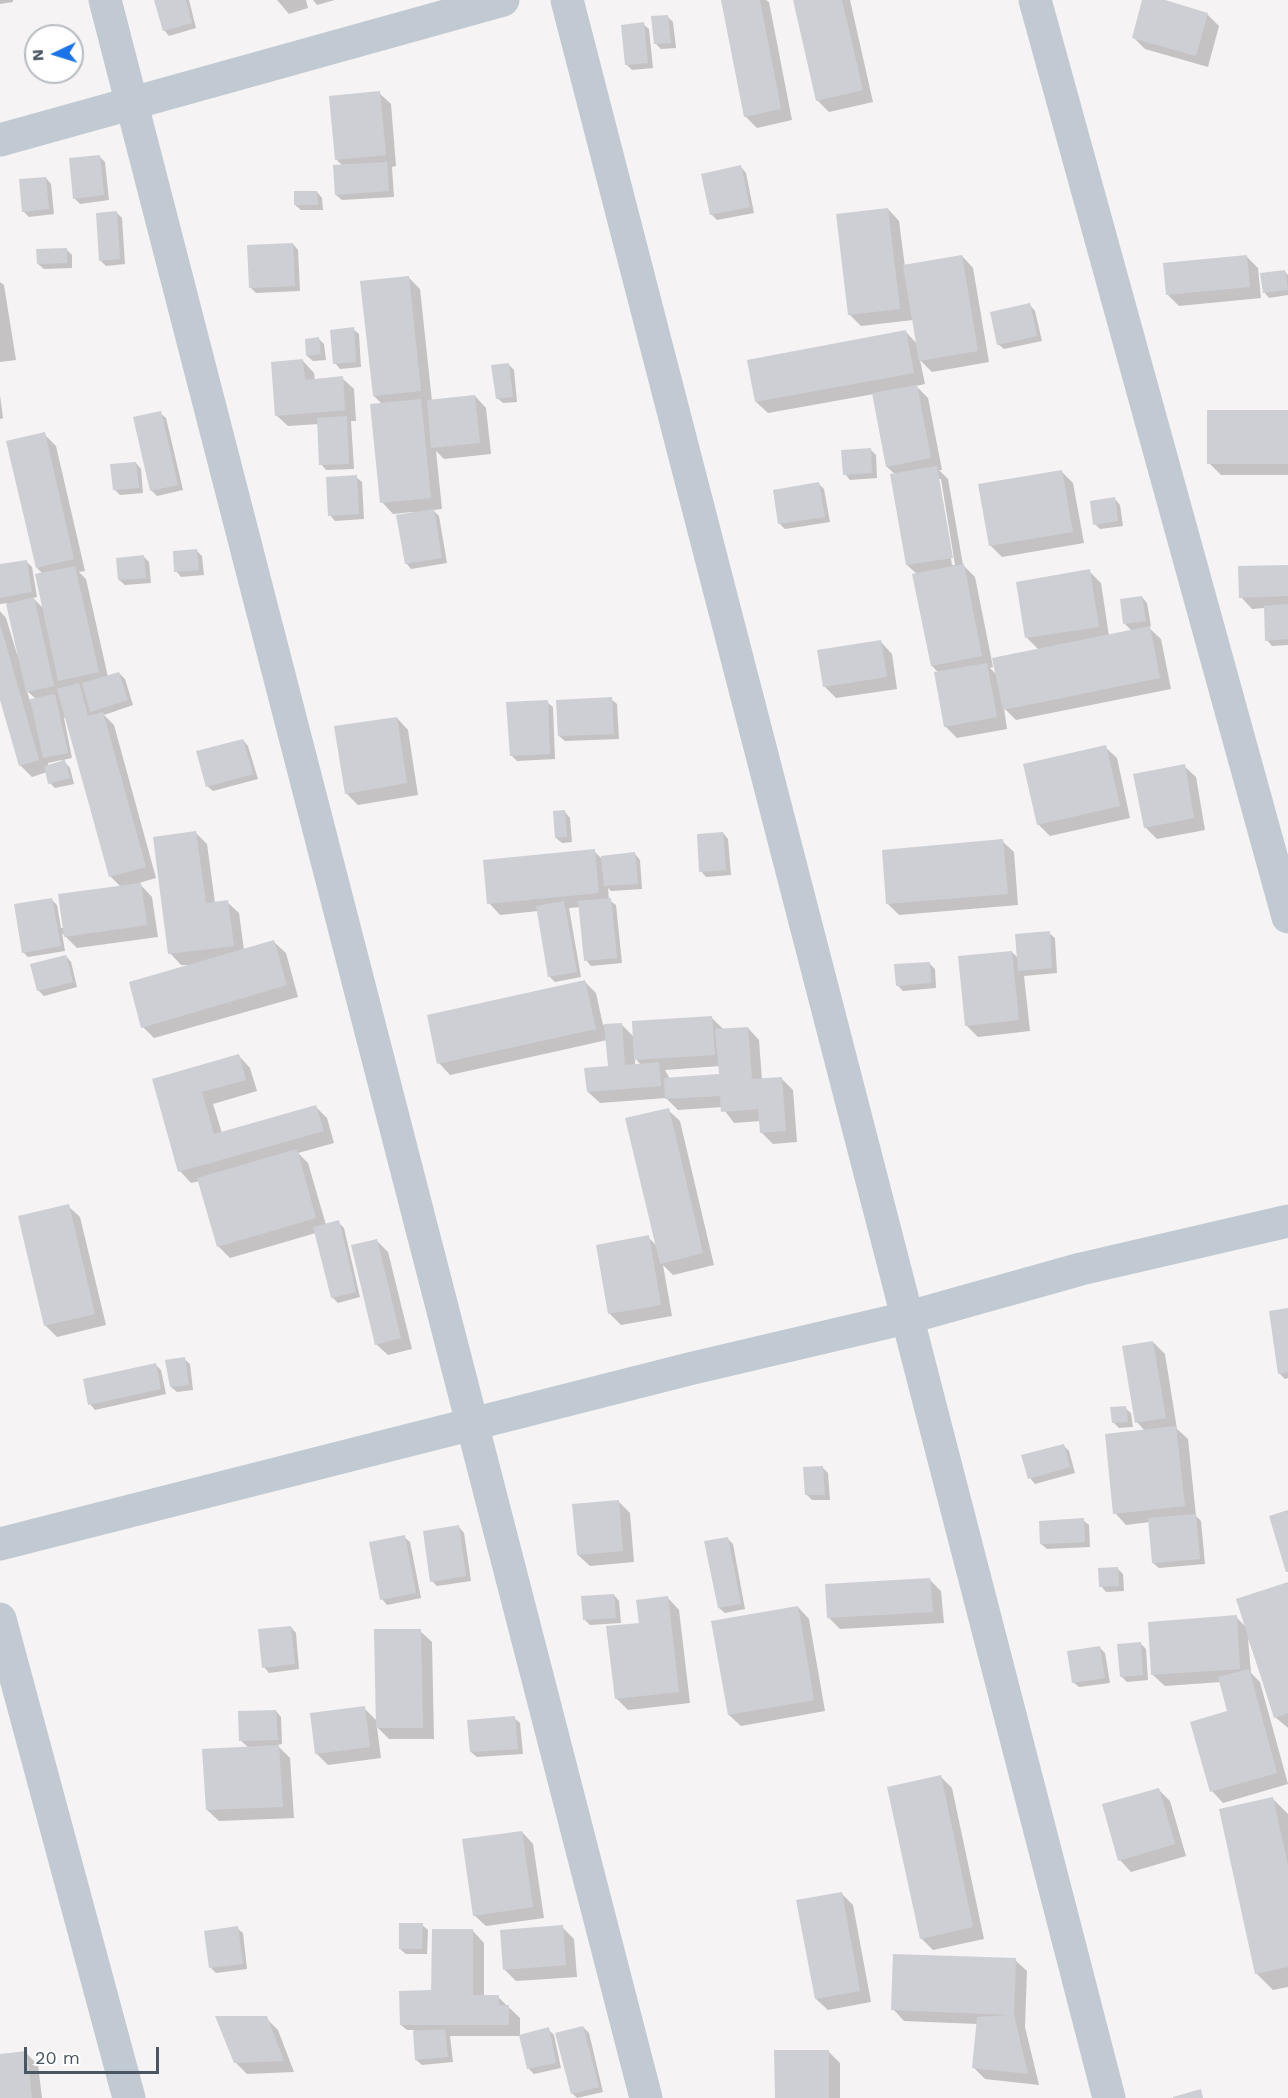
<!DOCTYPE html>
<html>
<head>
<meta charset="utf-8">
<style>
  body { margin:0 }
  #map { position:relative; width:1288px; height:2098px; overflow:hidden; background:#f5f3f3; font-family:"Work Sans",sans-serif }
  canvas { display:block }
  .north { position:absolute; left:24px; top:24px; width:60px; height:60px; box-sizing:border-box; background:#fff; border:2px solid #b7bbc0; border-radius:50%; rotate:266deg; font-size:16px; font-weight:700; line-height:24px; text-align:center; color:#4a5661 }
  .north::after { content:''; display:block; margin:auto; width:21px; height:27px; background:#1a73e8; clip-path:polygon(50% 0,100% 100%,50% 72%,0 100%) }
  .scale { position:absolute; left:24px; top:2047px; width:135px; height:27px; box-sizing:border-box; border:3px solid #4a5661; border-top:0; padding-left:8px; font-size:18px; line-height:21px; white-space:nowrap; color:#4a5661; -webkit-text-stroke:4px #fff; paint-order:stroke }
</style>
</head>
<body>
<div id="map">
<canvas width="1288" height="2098"></canvas>
<div class="north">N</div>
<div class="scale">20 m</div>
</div>
<script>
const g = document.querySelector('canvas').getContext('2d');
g.lineJoin = 'round';
function paint(path, color) {
  g.fillStyle = color;
  g.fill(path, 'evenodd');
}
function shape(rows) {
  const path = new Path2D();
  for (const r of rows) {
    path.moveTo(r[0], r[1]);
    for (let i = 2; i < r.length; i += 2) path.lineTo(r[i], r[i + 1]);
  }
  return path;
}
function strokePath(path, color, width, dash) {
  g.strokeStyle = color;
  g.lineWidth = width;
  g.lineCap = dash ? 'butt' : 'round';
  g.setLineDash(dash || []);
  g.stroke(path);
}
paint(shape([
  [0,0,13,0,13,2,0,4],
  [156,0,189,0,196,28,169,36,164,30],
  [277,0,306,0,308,8,289,14],
  [313,0,335,0,317,5],
  [722,0,766,0,769,2,792,120,757,128,745,116],
  [795,0,850,0,873,102,829,112,817,100],
  [1143,0,1159,0,1207,14,1219,26,1208,67,1145,49,1133,37],
  [668,17,673,22,676,48,661,49,655,43],
  [643,24,649,29,653,68,632,70,626,64],
  [379,93,391,104,396,166,392,167,394,197,342,200,336,195,343,166,336,159],
  [99,156,105,162,109,200,80,204,74,198],
  [741,167,746,173,754,213,717,220,711,214],
  [46,178,51,184,54,214,29,217,23,211],
  [317,192,322,198,323,210,301,210,295,205],
  [888,209,899,221,905,267,962,256,973,268,989,362,932,372,920,360,925,384,916,386,928,398,942,470,939,470,948,479,963,565,975,577,993,667,990,668,998,676,1039,650,1027,638,1089,571,1101,583,1109,636,1132,631,1125,624,1142,597,1147,603,1151,626,1148,627,1161,639,1171,689,1016,720,1004,708,1007,729,957,738,945,726,939,673,932,666,917,574,907,565,896,475,887,467,874,394,768,413,756,402,906,332,917,344,913,320,861,326,849,314],
  [938,479,941,479,955,565,952,565],
  [117,213,122,218,125,264,106,266,100,260],
  [293,244,298,250,300,291,256,293,250,287],
  [66,249,72,255,72,268,44,269,38,264],
  [1247,257,1258,268,1261,298,1179,306,1167,294],
  [1285,272,1288,275,1288,295,1269,298,1264,292],
  [408,277,420,289,432,401,475,396,486,408,491,454,444,459,436,451,442,509,433,510,439,516,447,563,411,569,406,563,413,512,393,514,382,502,383,405,374,396],
  [0,282,4,285,16,360,0,362],
  [1030,305,1035,311,1042,341,1004,349,998,344],
  [353,329,359,334,361,367,340,369,335,363],
  [319,339,324,344,326,360,313,361,307,356],
  [303,361,314,373,315,380,342,378,354,389,356,421,351,421,354,469,326,470,321,464,319,424,288,426,276,415],
  [508,364,514,370,517,402,503,403,497,398],
  [0,395,3,418,0,419],
  [1288,412,1288,475,1221,475,1209,463],
  [160,413,166,418,183,490,157,496,151,490],
  [44,434,56,446,85,571,79,572,86,579,108,677,119,673,125,679,133,705,104,715,114,725,156,878,139,883,152,897,158,937,77,948,62,933,65,951,28,957,23,952,51,899,57,905,61,928,64,928,121,887,110,876,66,717,64,718,72,758,63,760,70,768,74,784,55,788,50,783,47,772,32,777,20,765,0,694,0,611,6,618,17,654,19,654,7,603,0,604,0,566,26,561,32,567,37,597,33,598,44,609,43,574,37,568],
  [27,691,36,699,30,701],
  [62,760,62,763,48,766,48,763],
  [870,449,876,455,877,478,850,480,845,474],
  [136,463,141,469,143,493,120,495,114,489],
  [1061,471,1073,483,1084,543,1002,557,991,546,980,485],
  [356,477,362,482,364,519,335,521,330,515],
  [819,484,824,489,830,522,785,529,779,523],
  [1115,499,1120,505,1123,526,1100,529,1095,524],
  [197,551,202,556,204,575,181,577,176,571],
  [144,557,149,562,151,583,125,585,119,580],
  [1288,566,1288,645,1272,646,1267,640,1265,608,1252,609,1241,597],
  [881,642,892,654,897,689,836,698,824,686],
  [611,699,617,704,619,739,565,741,559,736],
  [547,702,553,707,555,759,517,761,511,755],
  [397,718,408,730,418,795,358,805,346,793],
  [243,740,248,746,258,779,213,791,207,786],
  [1105,747,1117,758,1130,818,1050,836,1038,824],
  [1184,766,1196,777,1205,830,1157,839,1145,827],
  [565,812,570,818,572,842,562,843,556,838],
  [196,833,207,844,215,903,227,902,239,913,244,950,274,942,286,953,298,997,154,1038,143,1027,193,965,181,965,170,953],
  [723,833,728,839,731,875,706,877,701,871],
  [1002,841,1014,852,1018,905,899,915,888,904],
  [594,851,603,860,635,854,640,860,642,889,611,891,608,888,609,900,616,905,622,963,591,966,586,960,581,907,569,908,581,977,555,982,549,976,538,911,500,915,489,903],
  [1049,933,1055,938,1057,973,1024,976,1030,1031,978,1037,966,1025,1012,952,1019,959],
  [66,956,71,962,77,987,44,996,38,990],
  [929,963,935,969,936,988,903,991,897,985],
  [584,981,596,993,603,1025,621,1024,634,1037,712,1018,724,1030,748,1028,759,1040,762,1080,782,1079,793,1090,797,1142,773,1144,761,1132,761,1121,734,1123,722,1107,678,1110,666,1098,600,1103,588,1092,610,1067,607,1040,450,1075,439,1063],
  [635,1058,641,1065,635,1065],
  [720,1066,720,1076,670,1079,665,1070],
  [239,1056,250,1068,257,1091,213,1104,222,1133,315,1106,327,1118,334,1143,298,1153,308,1163,326,1225,338,1222,344,1228,360,1297,338,1303,332,1297,316,1233,230,1258,218,1246,200,1181,191,1183,180,1171,154,1080],
  [668,1110,680,1121,714,1265,673,1275,663,1265,672,1316,621,1325,610,1314,648,1237,657,1246],
  [68,1206,80,1217,106,1325,57,1337,45,1325],
  [377,1241,388,1252,412,1349,388,1355,376,1344],
  [1288,1310,1288,1378,1285,1379,1279,1373],
  [1153,1342,1165,1354,1177,1429,1188,1439,1196,1516,1201,1521,1205,1564,1159,1568,1153,1563,1150,1522,1126,1525,1115,1513,1145,1431,1137,1422],
  [184,1359,190,1364,193,1390,177,1392,171,1387],
  [155,1364,161,1370,166,1394,95,1410,90,1404],
  [1125,1408,1131,1413,1133,1427,1119,1428,1114,1423],
  [1063,1445,1069,1451,1075,1473,1035,1484,1030,1478],
  [823,1468,828,1473,830,1500,812,1500,807,1495],
  [618,1501,630,1513,634,1562,590,1566,578,1555],
  [1083,1520,1089,1525,1090,1547,1047,1549,1041,1544],
  [459,1527,464,1533,471,1581,437,1586,432,1581],
  [404,1537,410,1542,421,1598,387,1605,382,1599],
  [727,1538,733,1544,745,1609,725,1613,719,1608],
  [1117,1568,1123,1574,1124,1591,1106,1592,1101,1586],
  [930,1580,941,1591,944,1623,840,1629,828,1617],
  [1288,1584,1288,1728,1275,1717,1248,1638,1251,1673,1260,1682,1288,1784,1223,1803,1212,1791,1229,1712,1221,1682,1165,1686,1153,1675,1236,1617,1246,1627],
  [614,1595,619,1601,621,1623,590,1625,584,1619],
  [668,1598,679,1610,690,1703,628,1710,616,1698,640,1624],
  [798,1607,809,1619,825,1711,741,1726,729,1715],
  [291,1627,296,1633,299,1669,269,1673,264,1667],
  [420,1631,432,1642,434,1739,389,1739,377,1727,381,1758,328,1765,316,1753,364,1708,377,1721],
  [1140,1643,1146,1649,1148,1680,1127,1682,1121,1676],
  [1100,1648,1105,1653,1110,1683,1079,1687,1073,1682],
  [276,1711,281,1717,282,1744,277,1745,290,1758,294,1818,219,1821,207,1810,249,1748,240,1740],
  [514,1718,520,1723,523,1754,477,1757,471,1752],
  [941,1777,952,1788,984,1939,933,1950,921,1938],
  [1158,1789,1170,1801,1186,1856,1131,1872,1120,1860],
  [1273,1799,1288,1814,1288,1987,1273,1990,1256,1973],
  [522,1832,533,1844,544,1918,486,1926,474,1915],
  [842,1894,853,1905,871,2002,828,2010,816,1999],
  [422,1925,428,1930,427,1954,406,1954,400,1949],
  [562,1927,574,1939,577,1977,516,1981,504,1969],
  [237,1928,243,1933,247,1969,216,1973,210,1967],
  [473,1931,484,1943,484,1997,498,1997,520,2018,520,2036,548,2029,554,2035,561,2068,534,2074,528,2068,520,2036,450,2036,453,2062,422,2065,416,2060,414,2030,407,2030,401,2025,430,1992,433,1995],
  [1015,1960,1027,1971,1025,2027,1039,2085,985,2079,974,2068,978,2024,904,2021,893,2009],
  [266,2018,278,2030,294,2072,247,2074,235,2062],
  [583,2027,589,2033,603,2092,577,2098,572,2093],
  [829,2052,840,2063,840,2098,776,2098],
  [26,2053,38,2065,42,2098,0,2098,0,2056]
]), '#0003');
paint(shape([
  [154,0,186,0,192,23,163,31],
  [721,0,760,0,781,109,744,117],
  [793,0,842,0,863,90,816,101],
  [1142,0,1165,0,1208,13,1196,56,1132,38],
  [668,15,671,43,654,44,651,16],
  [644,22,648,63,625,65,621,25],
  [380,91,386,155,335,160,329,96],
  [100,155,104,195,73,199,69,158],
  [387,162,389,191,335,195,333,165],
  [741,165,750,207,710,215,701,174],
  [46,177,49,209,22,212,19,179],
  [294,191,317,191,318,205,294,205],
  [888,208,900,309,848,315,836,214],
  [117,211,120,259,99,261,96,213],
  [293,243,295,286,249,288,247,245],
  [67,248,67,263,37,264,36,249],
  [962,255,978,351,919,361,903,265],
  [1247,255,1250,287,1166,295,1163,263],
  [1285,270,1288,290,1263,293,1260,273],
  [409,276,421,391,373,396,360,281],
  [1030,303,1037,336,997,345,990,312],
  [354,327,356,362,333,364,330,330],
  [906,330,914,373,755,402,747,360],
  [319,337,321,354,306,356,305,339],
  [303,359,305,380,343,376,345,410,275,416,271,362],
  [509,363,513,397,496,399,491,365],
  [917,385,931,458,886,467,872,393],
  [475,395,480,443,431,448,427,400],
  [421,399,431,498,380,503,370,404],
  [1207,410,1288,410,1288,464,1207,464],
  [161,411,178,485,150,491,133,417],
  [347,416,349,464,319,465,317,418],
  [45,432,74,559,36,568,6,441],
  [871,448,872,473,843,475,841,450],
  [136,462,139,488,113,490,110,464],
  [937,466,953,558,906,565,890,474],
  [1062,470,1073,532,989,546,978,484],
  [357,475,359,514,328,516,326,477],
  [819,482,825,517,778,524,773,490],
  [1115,497,1118,521,1093,525,1090,501],
  [434,509,442,558,405,564,396,515],
  [197,549,199,570,174,572,173,551],
  [144,555,146,578,118,580,116,558],
  [27,560,32,592,0,598,0,564],
  [964,564,982,656,931,666,912,574],
  [1288,565,1288,596,1239,598,1238,566],
  [75,566,99,672,58,681,35,574],
  [1090,569,1099,627,1025,638,1016,582],
  [1142,596,1146,621,1123,624,1120,599],
  [34,597,54,686,26,692,6,604],
  [1288,604,1288,639,1265,641,1264,606],
  [0,624,39,760,19,766,0,700],
  [1150,626,1160,678,1003,710,992,658],
  [881,640,887,677,823,687,817,650],
  [987,663,997,717,944,727,934,672],
  [119,672,128,700,90,712,82,683],
  [79,683,88,716,103,712,146,867,109,877,57,689],
  [55,694,68,753,43,758,30,699],
  [612,697,614,734,558,736,556,700],
  [548,700,550,754,510,756,506,702],
  [397,717,407,783,345,794,334,726],
  [243,739,253,774,206,787,196,751],
  [1106,745,1120,806,1037,825,1023,764],
  [65,760,70,778,48,784,44,766],
  [1185,764,1194,818,1144,828,1133,774],
  [565,810,567,837,555,838,553,811],
  [196,831,206,903,228,900,234,946,168,954,153,837],
  [723,832,726,870,699,872,697,834],
  [1003,839,1008,894,886,904,882,850],
  [595,849,599,893,487,904,483,860],
  [635,852,638,884,604,886,601,856],
  [141,883,147,925,64,937,58,894],
  [52,898,61,946,22,953,14,904],
  [611,898,617,958,584,961,578,901],
  [564,901,577,972,548,977,536,906],
  [1050,931,1052,968,1018,971,1015,934],
  [274,940,287,985,141,1028,129,982],
  [1012,951,1019,1020,965,1026,958,956],
  [66,955,73,982,37,991,30,964],
  [930,962,931,983,896,986,894,964],
  [585,980,596,1029,437,1064,427,1015],
  [712,1016,715,1055,634,1060,632,1021],
  [622,1023,625,1065,659,1062,661,1086,587,1092,584,1068,608,1066,604,1024],
  [748,1027,752,1079,782,1077,786,1131,760,1133,758,1109,721,1112,720,1096,665,1099,664,1078,719,1074,715,1029],
  [239,1054,246,1080,202,1092,214,1134,316,1105,324,1131,178,1172,152,1079],
  [669,1108,703,1253,660,1264,625,1118],
  [297,1149,316,1218,217,1247,197,1178],
  [69,1204,95,1314,44,1326,18,1216],
  [339,1220,356,1292,331,1298,313,1227],
  [649,1235,661,1305,608,1314,596,1245],
  [377,1239,401,1338,375,1345,351,1245],
  [1288,1308,1288,1372,1278,1374,1269,1311],
  [1153,1341,1166,1418,1135,1423,1122,1346],
  [185,1357,189,1385,170,1387,165,1360],
  [156,1363,161,1389,88,1405,83,1379],
  [1126,1406,1128,1422,1112,1423,1110,1407],
  [1176,1426,1185,1506,1113,1514,1105,1434],
  [1064,1444,1070,1467,1028,1479,1021,1455],
  [823,1466,825,1495,805,1495,803,1467],
  [619,1500,623,1551,577,1555,572,1504],
  [1288,1510,1288,1572,1286,1572,1269,1516],
  [1196,1514,1200,1559,1152,1563,1148,1518],
  [1084,1518,1085,1542,1040,1544,1039,1521],
  [459,1525,466,1576,430,1582,423,1531],
  [405,1535,416,1593,380,1600,369,1542],
  [728,1537,741,1604,718,1608,704,1541],
  [1118,1567,1119,1586,1099,1587,1098,1568],
  [930,1578,933,1612,827,1618,825,1584],
  [1288,1582,1288,1713,1274,1718,1236,1599],
  [614,1594,616,1618,583,1620,581,1596],
  [668,1596,679,1692,615,1699,606,1626,639,1623,636,1600],
  [798,1606,814,1700,728,1715,711,1621],
  [1237,1615,1240,1669,1151,1675,1148,1622],
  [291,1626,295,1664,262,1668,258,1629],
  [374,1629,421,1629,423,1728,376,1728],
  [1141,1642,1143,1675,1120,1677,1117,1644],
  [1100,1646,1105,1678,1072,1683,1067,1651],
  [1249,1669,1277,1773,1210,1792,1190,1722,1227,1711,1218,1677],
  [365,1706,370,1747,315,1754,310,1713],
  [276,1710,278,1740,239,1741,238,1711],
  [515,1716,518,1749,470,1752,467,1720],
  [279,1745,283,1807,206,1810,202,1749],
  [941,1775,973,1927,920,1939,887,1787],
  [1159,1788,1175,1844,1118,1861,1102,1804],
  [1273,1797,1288,1865,1288,1967,1255,1974,1219,1809],
  [522,1831,533,1907,473,1916,462,1839],
  [842,1892,860,1991,815,1999,796,1900],
  [399,1923,423,1923,422,1949,399,1949],
  [563,1925,566,1965,503,1970,500,1930],
  [238,1926,243,1964,209,1968,204,1931],
  [432,1929,473,1929,473,1995,499,1995,499,2005,509,2005,509,2025,400,2025,399,1991,431,1990,431,1998],
  [893,1954,1016,1958,1014,2015,1028,2074,972,2068,977,2017,1010,2015,891,2010],
  [215,2016,267,2016,284,2061,234,2063],
  [583,2026,599,2087,571,2094,555,2033],
  [549,2027,556,2063,527,2069,519,2035],
  [445,2029,448,2057,415,2060,413,2031],
  [774,2050,829,2050,829,2098,775,2098],
  [27,2051,32,2098,0,2098,0,2054],
  [1201,2089,1203,2098,1173,2098,1173,2097]
]), '#cdcfd5');
strokePath(shape([
  [105,0,646,2098],
  [567,0,1109,2098],
  [1035,0,1288,917],
  [0,140,503,0],
  [0,1544,689,1369,906,1318,1081,1269,1288,1221]
]), '#c1cad2', 33);
strokePath(shape([
  [0,1619,129,2098]
]), '#c1cad2', 33);
</script>
</body>
</html>
